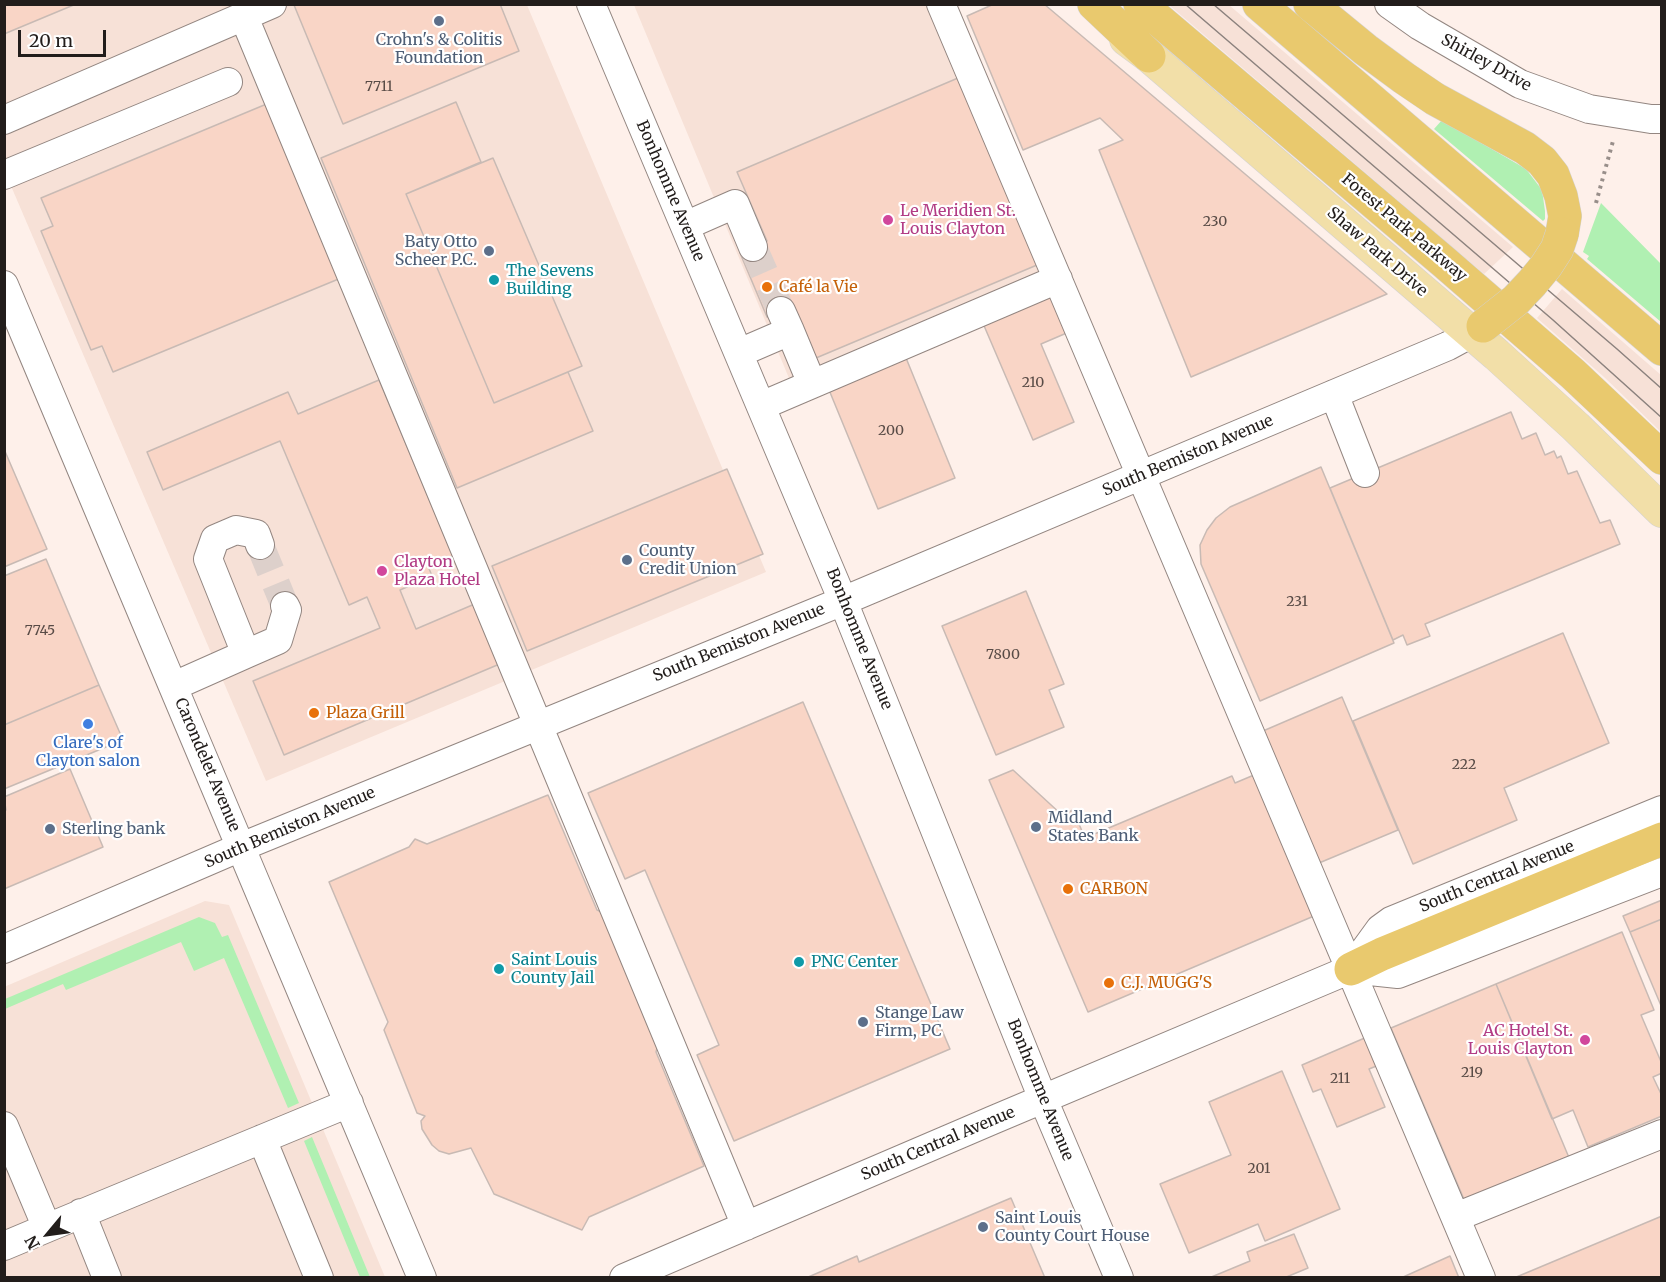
<!DOCTYPE html>
<html>
<head>
<meta charset="utf-8">
<style>
  body { margin:0 }
  #map { position:relative; width:1666px; height:1282px; overflow:hidden; background:#fef0ea; font-family:Merriweather,serif }
  canvas { display:block }
  .frame { position:absolute; inset:0; border:6px solid #221d1b; pointer-events:none }
  .north { position:absolute; left:18px; top:1204px; width:60px; height:60px; -webkit-text-stroke:4px #fff; paint-order:stroke; rotate:241deg; font-size:16px; font-weight:700; line-height:24px; text-align:center; color:#221d1b }
  .north::after { content:''; display:block; margin:auto; width:21px; height:27px; background:#221d1b; clip-path:polygon(50% 0,100% 100%,50% 72%,0 100%) }
  .scale { position:absolute; left:18px; top:30px; width:88px; height:27px; box-sizing:border-box; border:3px solid #221d1b; border-top:0; padding-left:8px; font-size:18px; line-height:21px; white-space:nowrap; color:#221d1b; -webkit-text-stroke:4px #fff; paint-order:stroke }
</style>
</head>
<body>
<div id="map">
<canvas width="1666" height="1282"></canvas>
<div class="frame"></div>
<div class="north">N</div>
<div class="scale">20 m</div>
</div>
<script>
const g = document.querySelector('canvas').getContext('2d');
g.lineJoin = 'round';
function paint(path, color) {
  g.fillStyle = color;
  g.fill(path, 'evenodd');
}
function shape(rows) {
  const path = new Path2D();
  for (const r of rows) {
    path.moveTo(r[0], r[1]);
    for (let i = 2; i < r.length; i += 2) path.lineTo(r[i], r[i + 1]);
  }
  return path;
}
function strokePath(path, color, width, dash) {
  g.strokeStyle = color;
  g.lineWidth = width;
  g.lineCap = dash ? 'butt' : 'round';
  g.setLineDash(dash || []);
  g.stroke(path);
}
function drawText(font, color, halo, rows, align = 'center') {
  g.font = font + ' Merriweather,serif';
  g.lineWidth = 4.5;
  g.setLineDash([]);
  g.textBaseline = 'middle';
  g.strokeStyle = halo;
  g.fillStyle = color;
  for (const [text, x, y, turn = 0] of rows) {
    g.save();
    g.translate(x, y);
    g.rotate((+turn || 0) * Math.PI / 180);
    g.textAlign = isNaN(turn) ? turn : align;
    if (halo) g.strokeText(text, 0, 0);
    g.fillText(text, 0, 0);
    g.restore();
  }
}
paint(shape([
  [4,5,527,5,766,572,266,781,5,172],
  [634,5,933,5,1048,277,791,383],
  [1169,5,1229,5,1513,247,1484,274],
  [1562,289,1661,375,1661,432,1604,377,1537,318],
  [205,901,229,905,385,1277,5,1277,4,987]
]), '#f7e1d7');
paint(shape([
  [1442,120,1526,169,1542,190,1545,211,1545,219,1543,221,1434,129],
  [1601,203,1661,264,1661,322,1587,259,1589,256,1583,252],
  [199,917,215,923,222,937,228,935,299,1103,288,1108,224,958,194,971,181,942,66,990,63,984,5,1009,5,999],
  [312,1137,370,1277,360,1277,304,1141]
]), '#b0f0b2');
const building = shape([
  [4,4,76,4,4,34,4,4],
  [500,4,519,51,343,124,294,5,500,4],
  [994,4,1044,4,1387,294,1191,377,1099,150,1123,140,1100,118,1023,150,967,16,994,4],
  [958,78,1037,265,816,358,794,306,767,317,740,253,767,241,737,172,958,78],
  [456,102,481,162,406,194,494,403,568,372,593,431,457,488,321,158,456,102],
  [269,103,341,278,113,372,102,346,91,350,41,231,53,226,41,198,269,103],
  [493,158,582,366,494,403,406,194,493,158],
  [1052,291,1069,332,1041,344,1074,422,1033,440,982,321,1052,291],
  [904,353,955,478,878,509,827,385,904,353],
  [379,380,453,556,428,566,432,576,400,590,416,629,477,603,502,663,284,755,253,681,380,628,367,597,349,605,280,441,163,490,147,452,288,392,298,414,379,380],
  [1511,412,1522,439,1536,433,1545,455,1554,451,1557,458,1561,456,1568,474,1577,471,1600,523,1610,520,1620,544,1425,624,1430,636,1407,645,1403,635,1393,640,1330,488,1511,412],
  [4,449,47,549,4,567,4,449],
  [1321,467,1394,643,1260,701,1201,564,1200,545,1207,530,1216,518,1230,507,1321,467],
  [727,469,763,554,527,651,492,566,727,469],
  [46,559,99,685,4,725,4,576,46,559],
  [1026,591,1064,684,1049,690,1064,727,996,755,942,626,1026,591],
  [1563,633,1609,743,1504,788,1517,820,1413,864,1353,721,1563,633],
  [99,685,123,740,4,789,4,725,99,685],
  [1342,697,1398,830,1319,863,1263,731,1342,697],
  [803,702,950,1049,734,1141,697,1055,719,1045,645,870,625,879,588,793,803,702],
  [70,769,103,847,4,889,4,810,6,810,4,797,70,769],
  [1013,770,1062,815,1073,810,1085,838,1232,776,1235,783,1254,775,1314,916,1088,1012,989,780,1013,770],
  [548,795,597,910,611,916,660,1037,656,1052,704,1166,589,1217,582,1230,494,1194,471,1148,449,1154,439,1151,432,1145,422,1129,421,1121,425,1116,417,1113,384,1030,388,1022,329,882,409,847,415,839,427,844,548,795],
  [1662,900,1662,919,1630,932,1623,916,1662,900],
  [1662,919,1662,1008,1630,932,1662,919],
  [1622,932,1654,1010,1641,1015,1662,1064,1662,1073,1653,1077,1662,1096,1662,1116,1588,1147,1573,1110,1552,1119,1496,984,1622,932],
  [1496,984,1570,1160,1466,1204,1391,1028,1496,984],
  [1367,1037,1379,1065,1369,1069,1385,1107,1337,1127,1321,1089,1313,1092,1302,1065,1367,1037],
  [1282,1071,1340,1209,1265,1241,1258,1224,1189,1253,1160,1184,1231,1155,1209,1102,1282,1071],
  [1011,1198,1045,1278,806,1278,857,1256,859,1262,1011,1198],
  [1662,1216,1662,1278,1514,1278,1662,1216],
  [1294,1234,1308,1268,1284,1278,1209,1278,1250,1261,1247,1252,1294,1234],
  [1450,1256,1459,1278,1401,1278,1450,1256]
]);
paint(building, '#f9d5c6');
strokePath(building, '#c8bab4', 1.5);
strokePath(shape([
  [753,247,781,311],
  [260,545,285,606]
]), '#ddd0cb', 28, [28, 14]);
const minor = shape([
  [591,4,843,601,1043,1099,1119,1278],
  [941,4,1481,1278],
  [1389,4,1420,26,1520,84,1589,109,1651,119,1662,119],
  [244,17,746,1226],
  [4,120,272,4],
  [4,175,228,82],
  [685,226,735,204,753,247],
  [4,285,422,1278],
  [790,331,812,384],
  [739,353,790,331,781,311],
  [1334,394,1365,473],
  [761,406,1058,279],
  [260,545,256,534,236,530,215,539,208,559,246,654,278,640,287,610,285,606],
  [174,686,246,654],
  [4,949,241,847,843,601,1448,346,1472,333],
  [1351,969,1380,929,1391,921,1662,810],
  [4,1126,47,1228,349,1103],
  [262,1139,319,1278],
  [81,1213,107,1278],
  [1456,1217,1662,1134],
  [4,1246,47,1228],
  [624,1278,993,1120,1351,969,1398,974,1662,872]
]);
const major = shape([
  [1126,39,1149,56,1497,355,1576,427,1662,511]
]);
const highway = shape([
  [1094,4,1149,56],
  [1140,4,1444,262,1573,374,1662,458],
  [1259,4,1662,349],
  [1310,4,1366,50,1404,78,1435,99,1525,148,1542,161,1553,175,1561,196,1565,216,1562,234],
  [1351,969,1382,954,1662,839]
]);
strokePath(minor, '#938681', 30);
strokePath(major, '#d3d2d1', 34);
strokePath(highway, '#d3d2d1', 34);
strokePath(shape([
  [1596,203,1613,141]
]), '#988e8a', 4, [3, 4.5]);
strokePath(minor, '#fff', 28);
strokePath(major, '#f2dfa8', 33);
strokePath(highway, '#e9c96e', 33);
strokePath(shape([
  [1185,4,1553,320,1662,418],
  [1213,4,1617,349,1662,389]
]), '#8c827e', 1.5);
const highwayBridge = shape([
  [1483,326,1516,300,1532,283,1546,266,1557,249,1562,234]
]);
strokePath(highwayBridge, '#d3d2d1', 34, []);
strokePath(highwayBridge, '#e9c96e', 33);
for (const [x, y, r, color] of [
  [439,21,6,"#5c6f8a"],
  [888,220,6,"#d1479c"],
  [489,251,6,"#5c6f8a"],
  [494,280,6,"#0f9aa8"],
  [767,287,6,"#e8710a"],
  [627,560,6,"#5c6f8a"],
  [382,571,6,"#d1479c"],
  [314,713,6,"#e8710a"],
  [88,724,6,"#3f7fe0"],
  [1036,827,6,"#5c6f8a"],
  [50,829,6,"#5c6f8a"],
  [1068,889,6,"#e8710a"],
  [799,962,6,"#0f9aa8"],
  [499,969,6,"#0f9aa8"],
  [1109,983,6,"#e8710a"],
  [863,1022,6,"#5c6f8a"],
  [1585,1040,6,"#d1479c"],
  [983,1227,6,"#5c6f8a"]
]) {
  const dot = new Path2D();
  dot.arc(x, y, r, 0, 2 * Math.PI);
  g.fillStyle = color;
  g.fill(dot);
  strokePath(dot, '#fff', 2);
}
drawText('14px', '#584b46', null, [
  ["7711",379,87],
  ["230",1215,222],
  ["210",1033,383],
  ["200",891,431],
  ["231",1297,602],
  ["7745",40,631],
  ["7800",1003,655],
  ["222",1464,765],
  ["219",1472,1073],
  ["211",1340,1079],
  ["201",1259,1169]
]);
drawText('16px', '#4e5e75', '#fff', [
  ["Crohn's & Colitis",439,40,"center"],
  ["Foundation",439,58,"center"],
  ["Baty Otto",477,242,"right"],
  ["Scheer P.C.",477,260,"right"],
  ["County",639,551],
  ["Credit Union",639,569],
  ["Midland",1048,818],
  ["States Bank",1048,836],
  ["Sterling bank",62,829],
  ["Stange Law",875,1013],
  ["Firm, PC",875,1031],
  ["Saint Louis",995,1218],
  ["County Court House",995,1236]
], 'left');
drawText('16px', '#221d1b', '#fff', [
  ["Shirley Drive",1486,63,29],
  ["Bonhomme Avenue",670,191,67],
  ["Forest Park Parkway",1404,228,40],
  ["Shaw Park Drive",1377,252,41],
  ["South Bemiston Avenue",1188,456,-23],
  ["Bonhomme Avenue",859,639,68],
  ["South Bemiston Avenue",739,643,-22],
  ["Carondelet Avenue",207,765,67],
  ["South Bemiston Avenue",290,828,-23],
  ["South Central Avenue",1497,877,-22],
  ["Bonhomme Avenue",1040,1090,68],
  ["South Central Avenue",938,1144,-23]
]);
drawText('16px', '#b23c85', '#fff', [
  ["Le Meridien St.",900,211],
  ["Louis Clayton",900,229],
  ["Clayton",394,562],
  ["Plaza Hotel",394,580],
  ["AC Hotel St.",1573,1031,"right"],
  ["Louis Clayton",1573,1049,"right"]
], 'left');
drawText('16px', '#0d838f', '#fff', [
  ["The Sevens",506,271],
  ["Building",506,289],
  ["Saint Louis",511,960],
  ["County Jail",511,978],
  ["PNC Center",811,962]
], 'left');
drawText('16px', '#c56008', '#fff', [
  ["Café la Vie",779,287],
  ["Plaza Grill",326,713],
  ["CARBON",1080,889],
  ["C.J. MUGG'S",1121,983]
], 'left');
drawText('16px', '#366cbe', '#fff', [
  ["Clare's of",88,743],
  ["Clayton salon",88,761]
]);
</script>
</body>
</html>
